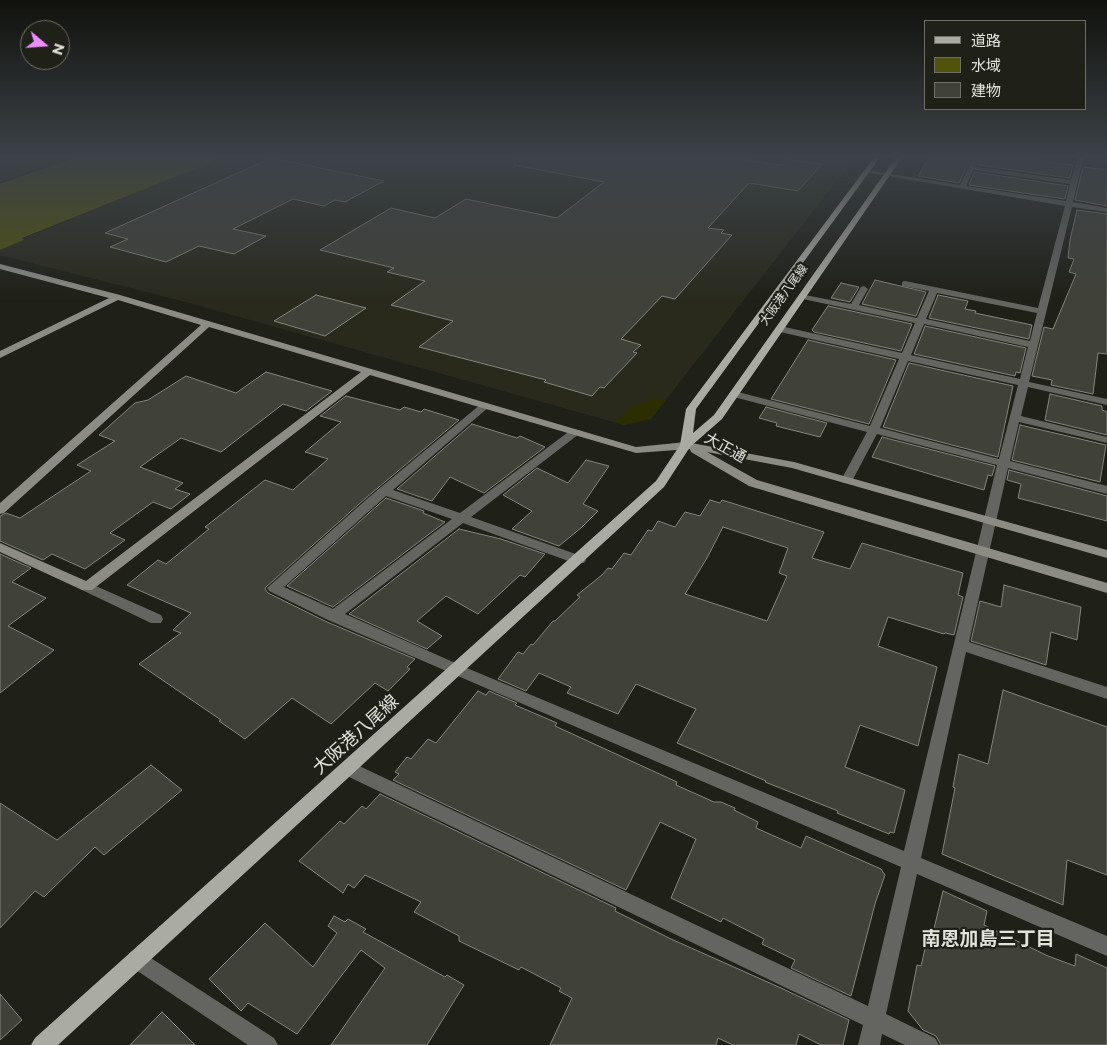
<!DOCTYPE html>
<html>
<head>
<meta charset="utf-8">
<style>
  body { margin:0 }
  #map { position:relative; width:1107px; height:1045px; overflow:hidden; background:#1f2018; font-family:Montserrat,"Noto Sans JP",sans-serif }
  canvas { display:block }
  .legend { position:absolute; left:924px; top:20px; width:162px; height:90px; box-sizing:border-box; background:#1f2018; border:1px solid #6d6e66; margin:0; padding:6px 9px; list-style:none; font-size:15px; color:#e1e2dc }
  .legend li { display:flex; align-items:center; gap:10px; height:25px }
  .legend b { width:25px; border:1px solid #6d6e66 }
  .north { position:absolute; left:20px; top:20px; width:50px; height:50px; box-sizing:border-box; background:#1f2018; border:1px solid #6d6e66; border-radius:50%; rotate:108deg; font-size:14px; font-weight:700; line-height:20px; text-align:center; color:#e1e2dc }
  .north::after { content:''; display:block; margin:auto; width:18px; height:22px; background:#ec8cfb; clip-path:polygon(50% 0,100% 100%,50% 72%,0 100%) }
</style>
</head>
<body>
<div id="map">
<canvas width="1107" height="1045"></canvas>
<ul class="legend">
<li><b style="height:6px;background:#aaaba2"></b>道路</li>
<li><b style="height:14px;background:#51530b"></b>水域</li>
<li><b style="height:14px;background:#404138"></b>建物</li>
</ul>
<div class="north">N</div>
</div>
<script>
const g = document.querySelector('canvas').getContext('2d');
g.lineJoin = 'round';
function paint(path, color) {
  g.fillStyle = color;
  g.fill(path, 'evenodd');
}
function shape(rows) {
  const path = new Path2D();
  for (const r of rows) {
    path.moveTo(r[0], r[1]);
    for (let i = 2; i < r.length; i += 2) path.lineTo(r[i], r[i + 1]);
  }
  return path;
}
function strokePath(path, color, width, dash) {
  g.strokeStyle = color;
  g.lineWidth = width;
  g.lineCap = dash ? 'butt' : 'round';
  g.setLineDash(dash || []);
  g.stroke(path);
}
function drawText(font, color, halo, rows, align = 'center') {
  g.font = font + ' Montserrat,"Noto Sans JP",sans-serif';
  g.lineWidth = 4.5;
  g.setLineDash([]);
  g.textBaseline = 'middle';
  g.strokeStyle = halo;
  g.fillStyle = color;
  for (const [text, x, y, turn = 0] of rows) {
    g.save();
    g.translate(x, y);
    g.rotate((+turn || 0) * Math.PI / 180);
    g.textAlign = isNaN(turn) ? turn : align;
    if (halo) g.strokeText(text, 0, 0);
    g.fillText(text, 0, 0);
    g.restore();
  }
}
paint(shape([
  [0,156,73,156,0,182],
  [228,156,348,156,373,160,383,156,856,156,651,419,624,425,186,302,0,255,0,250,24,240,22,239],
  [1087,156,1107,156,1107,193,1080,189]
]), '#292a1c');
paint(shape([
  [655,398,666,400,651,419,624,425,615,423,630,407]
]), '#2c2d00');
paint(shape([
  [79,156,228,156,22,238,24,240,0,250,0,184]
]), '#51530b');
const building = shape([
  [515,156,721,156,780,165,786,159,822,164,798,191,749,183,708,228,724,230,721,233,732,235,675,299,662,296,621,339,641,345,633,352,637,353,604,388,600,387,592,396,544,382,546,380,419,347,453,321,391,305,425,281,387,272,394,268,320,250,391,208,435,218,466,199,557,218,604,182,514,165,515,156],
  [930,156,972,156,959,183,918,176,930,156],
  [982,156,1007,156,1073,165,1070,178,978,165,982,156],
  [271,158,384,181,345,202,335,200,324,206,293,199,233,229,266,236,234,254,199,246,166,262,110,247,128,239,105,233,271,158],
  [1083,167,1107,170,1107,206,1075,200,1083,167],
  [974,172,1068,186,1065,199,969,185,974,172],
  [1077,210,1107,214,1107,354,1098,353,1093,394,1051,385,1052,380,1032,376,1044,327,1053,329,1076,274,1069,272,1074,259,1068,258,1070,240,1077,210],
  [875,280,926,292,916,316,862,304,875,280],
  [841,283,859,287,850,302,831,298,841,283],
  [316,295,366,308,325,336,274,321,316,295],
  [938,295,968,301,965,309,976,311,975,313,1032,325,1029,339,929,318,938,295],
  [828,306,912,324,901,351,814,332,812,330,828,306],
  [925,326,1026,348,1020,373,1016,372,1015,376,914,354,925,326],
  [808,340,896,360,869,424,771,399,808,340],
  [909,363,1013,386,998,457,883,427,909,363],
  [266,372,332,391,306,411,283,404,221,452,181,438,140,467,183,483,175,489,190,494,171,509,153,502,110,533,125,540,85,569,52,554,43,560,0,541,0,516,6,513,20,518,91,471,77,465,115,441,99,435,135,403,148,400,186,376,236,393,266,372],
  [1050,394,1102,406,1102,410,1107,412,1107,435,1045,420,1050,394],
  [346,396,400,410,404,407,421,412,424,409,459,420,367,497,266,587,265,589,268,593,327,622,415,659,407,667,410,669,388,691,375,683,331,724,292,698,245,739,219,721,221,720,139,664,181,633,173,630,191,613,127,585,158,560,166,564,209,529,205,527,265,480,293,490,328,459,305,452,341,422,320,416,346,396],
  [766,407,827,423,820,437,776,426,777,423,759,418,766,407],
  [472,424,517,438,520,436,545,447,484,493,450,477,432,501,397,489,472,424],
  [1020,425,1106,445,1100,482,1012,460,1020,425],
  [882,437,995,466,992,476,988,475,984,490,872,457,882,437],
  [586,460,609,466,583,504,598,511,582,527,559,546,512,529,532,511,503,495,537,468,568,483,586,460],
  [1009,470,1107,496,1107,521,1018,498,1021,484,1007,480,1009,470],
  [386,498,424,511,423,513,445,522,333,607,287,586,386,498],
  [710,500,720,503,722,500,824,532,812,558,850,569,862,543,963,573,958,595,963,597,954,635,945,633,944,634,888,617,878,646,937,667,918,746,860,725,845,767,905,790,894,833,890,832,889,834,837,813,838,811,765,782,766,781,677,743,696,709,636,684,618,714,567,693,571,687,539,673,526,691,498,679,518,652,523,654,531,644,533,645,553,621,555,621,580,597,577,595,602,575,608,568,612,569,624,553,631,555,648,530,652,531,658,521,675,527,685,512,700,516,710,500],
  [723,527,788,548,779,573,787,576,767,621,685,594,707,558,723,527],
  [459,529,501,539,545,554,525,577,520,575,478,614,446,596,417,621,442,636,427,649,349,614,459,529],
  [0,554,31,568,12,582,46,598,8,626,54,650,0,693,0,554],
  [1004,585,1081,607,1077,640,1051,632,1046,665,971,641,980,601,1001,607,1004,585],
  [1003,690,1107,727,1107,875,1067,860,1063,905,942,854,955,788,953,787,959,754,988,764,1003,690],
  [478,691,486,695,489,691,517,703,515,705,557,723,555,726,677,782,676,785,714,802,721,802,735,808,734,810,758,822,756,828,801,848,806,836,881,869,885,875,875,904,851,996,791,968,795,960,762,944,764,939,723,918,721,922,671,898,696,839,660,822,626,890,393,780,399,774,395,772,407,757,411,759,428,739,436,743,478,691],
  [151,765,182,790,104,855,95,847,44,897,35,891,0,928,0,803,57,840,151,765],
  [380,794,616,908,615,911,671,939,781,988,849,1020,843,1045,821,1045,799,1034,796,1045,733,1045,718,1038,716,1045,550,1045,572,998,559,991,561,988,521,967,519,970,459,941,459,936,414,912,421,902,365,875,354,888,348,884,343,893,299,861,340,821,344,824,362,806,366,809,380,794],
  [943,891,987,911,984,925,1048,956,1075,966,1076,954,1107,968,1107,1045,941,1045,936,1036,923,1030,908,1011,917,965,921,966,928,936,932,937,943,891],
  [334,916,345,922,348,919,366,929,363,932,445,977,447,975,464,985,427,1045,331,1045,385,968,361,950,297,1034,248,1003,241,1011,209,979,265,923,313,967,337,933,328,926,334,916],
  [0,994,22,1020,0,1040,0,994],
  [162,1012,195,1045,130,1045,162,1012]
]);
paint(building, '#404138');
strokePath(building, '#84857b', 1);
paint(shape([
  [974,156,980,156,975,167,1071,180,1078,156,1084,156,1073,202,1107,208,1107,212,1072,207,1029,382,1107,399,1107,405,1028,387,1021,416,1107,437,1107,443,1019,422,1010,461,1107,486,1107,494,1008,468,969,642,1107,687,1107,699,966,652,921,858,1107,936,1107,956,917,874,886,1014,935,1038,939,1045,905,1045,882,1034,880,1045,858,1045,863,1025,343,774,341,769,343,764,349,762,355,764,868,1006,901,867,328,620,269,591,267,588,368,498,481,404,485,403,490,406,393,490,460,513,571,430,579,430,581,432,579,434,471,517,584,557,586,560,584,563,574,563,463,523,345,614,462,666,904,851,997,465,877,434,851,483,843,483,841,480,867,432,730,396,729,394,734,391,870,426,899,359,780,332,775,329,780,326,902,353,915,323,803,299,800,298,800,294,851,304,861,287,864,286,868,289,859,305,917,318,929,291,902,286,902,282,905,281,1038,308,1065,206,864,172,867,170,960,185,974,156],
  [973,170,1070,184,1066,201,966,186,973,170],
  [937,293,1037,313,1030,341,926,319,937,293],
  [924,324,1028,347,1020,379,911,355,924,324],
  [908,361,1018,385,999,459,880,428,908,361],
  [386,496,452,519,333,609,284,587,386,496],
  [87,582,161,615,163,619,161,623,151,623,82,590,80,587,82,584,87,582],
  [137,949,274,1038,278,1045,248,1045,130,966,127,959,130,952,137,949]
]), '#646560');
paint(shape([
  [0,264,120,295,636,447,686,442,794,462,1107,550,1107,558,792,468,707,452,757,480,1107,583,1107,593,749,486,691,452,690,449,636,453,370,375,92,590,82,590,0,552,0,543,86,581,361,372,209,327,4,513,0,514,0,503,201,325,118,300,0,358,0,351,109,298,0,269,0,264]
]), '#8c8c85');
paint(shape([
  [875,156,881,156,696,409,693,433,714,415,897,156,903,156,722,419,690,447,664,487,58,1045,31,1045,35,1038,656,481,680,445,686,409,875,156]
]), '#aaaba2');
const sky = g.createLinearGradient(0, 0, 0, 302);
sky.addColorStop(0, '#11120d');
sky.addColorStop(0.52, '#3c4248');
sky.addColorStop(1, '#3c424800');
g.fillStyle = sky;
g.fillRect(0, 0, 1107, 302);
drawText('12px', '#e1e2dc', '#1f2018', [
  ["大阪港八尾線",784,295,-54]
]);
drawText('15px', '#e1e2dc', '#1f2018', [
  ["大正通",725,448,29]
]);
drawText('18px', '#e1e2dc', '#1f2018', [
  ["大阪港八尾線",356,735,-42]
]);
drawText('bold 19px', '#e1e2dc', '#1f2018', [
  ["南恩加島三丁目",988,939]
]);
</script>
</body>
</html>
